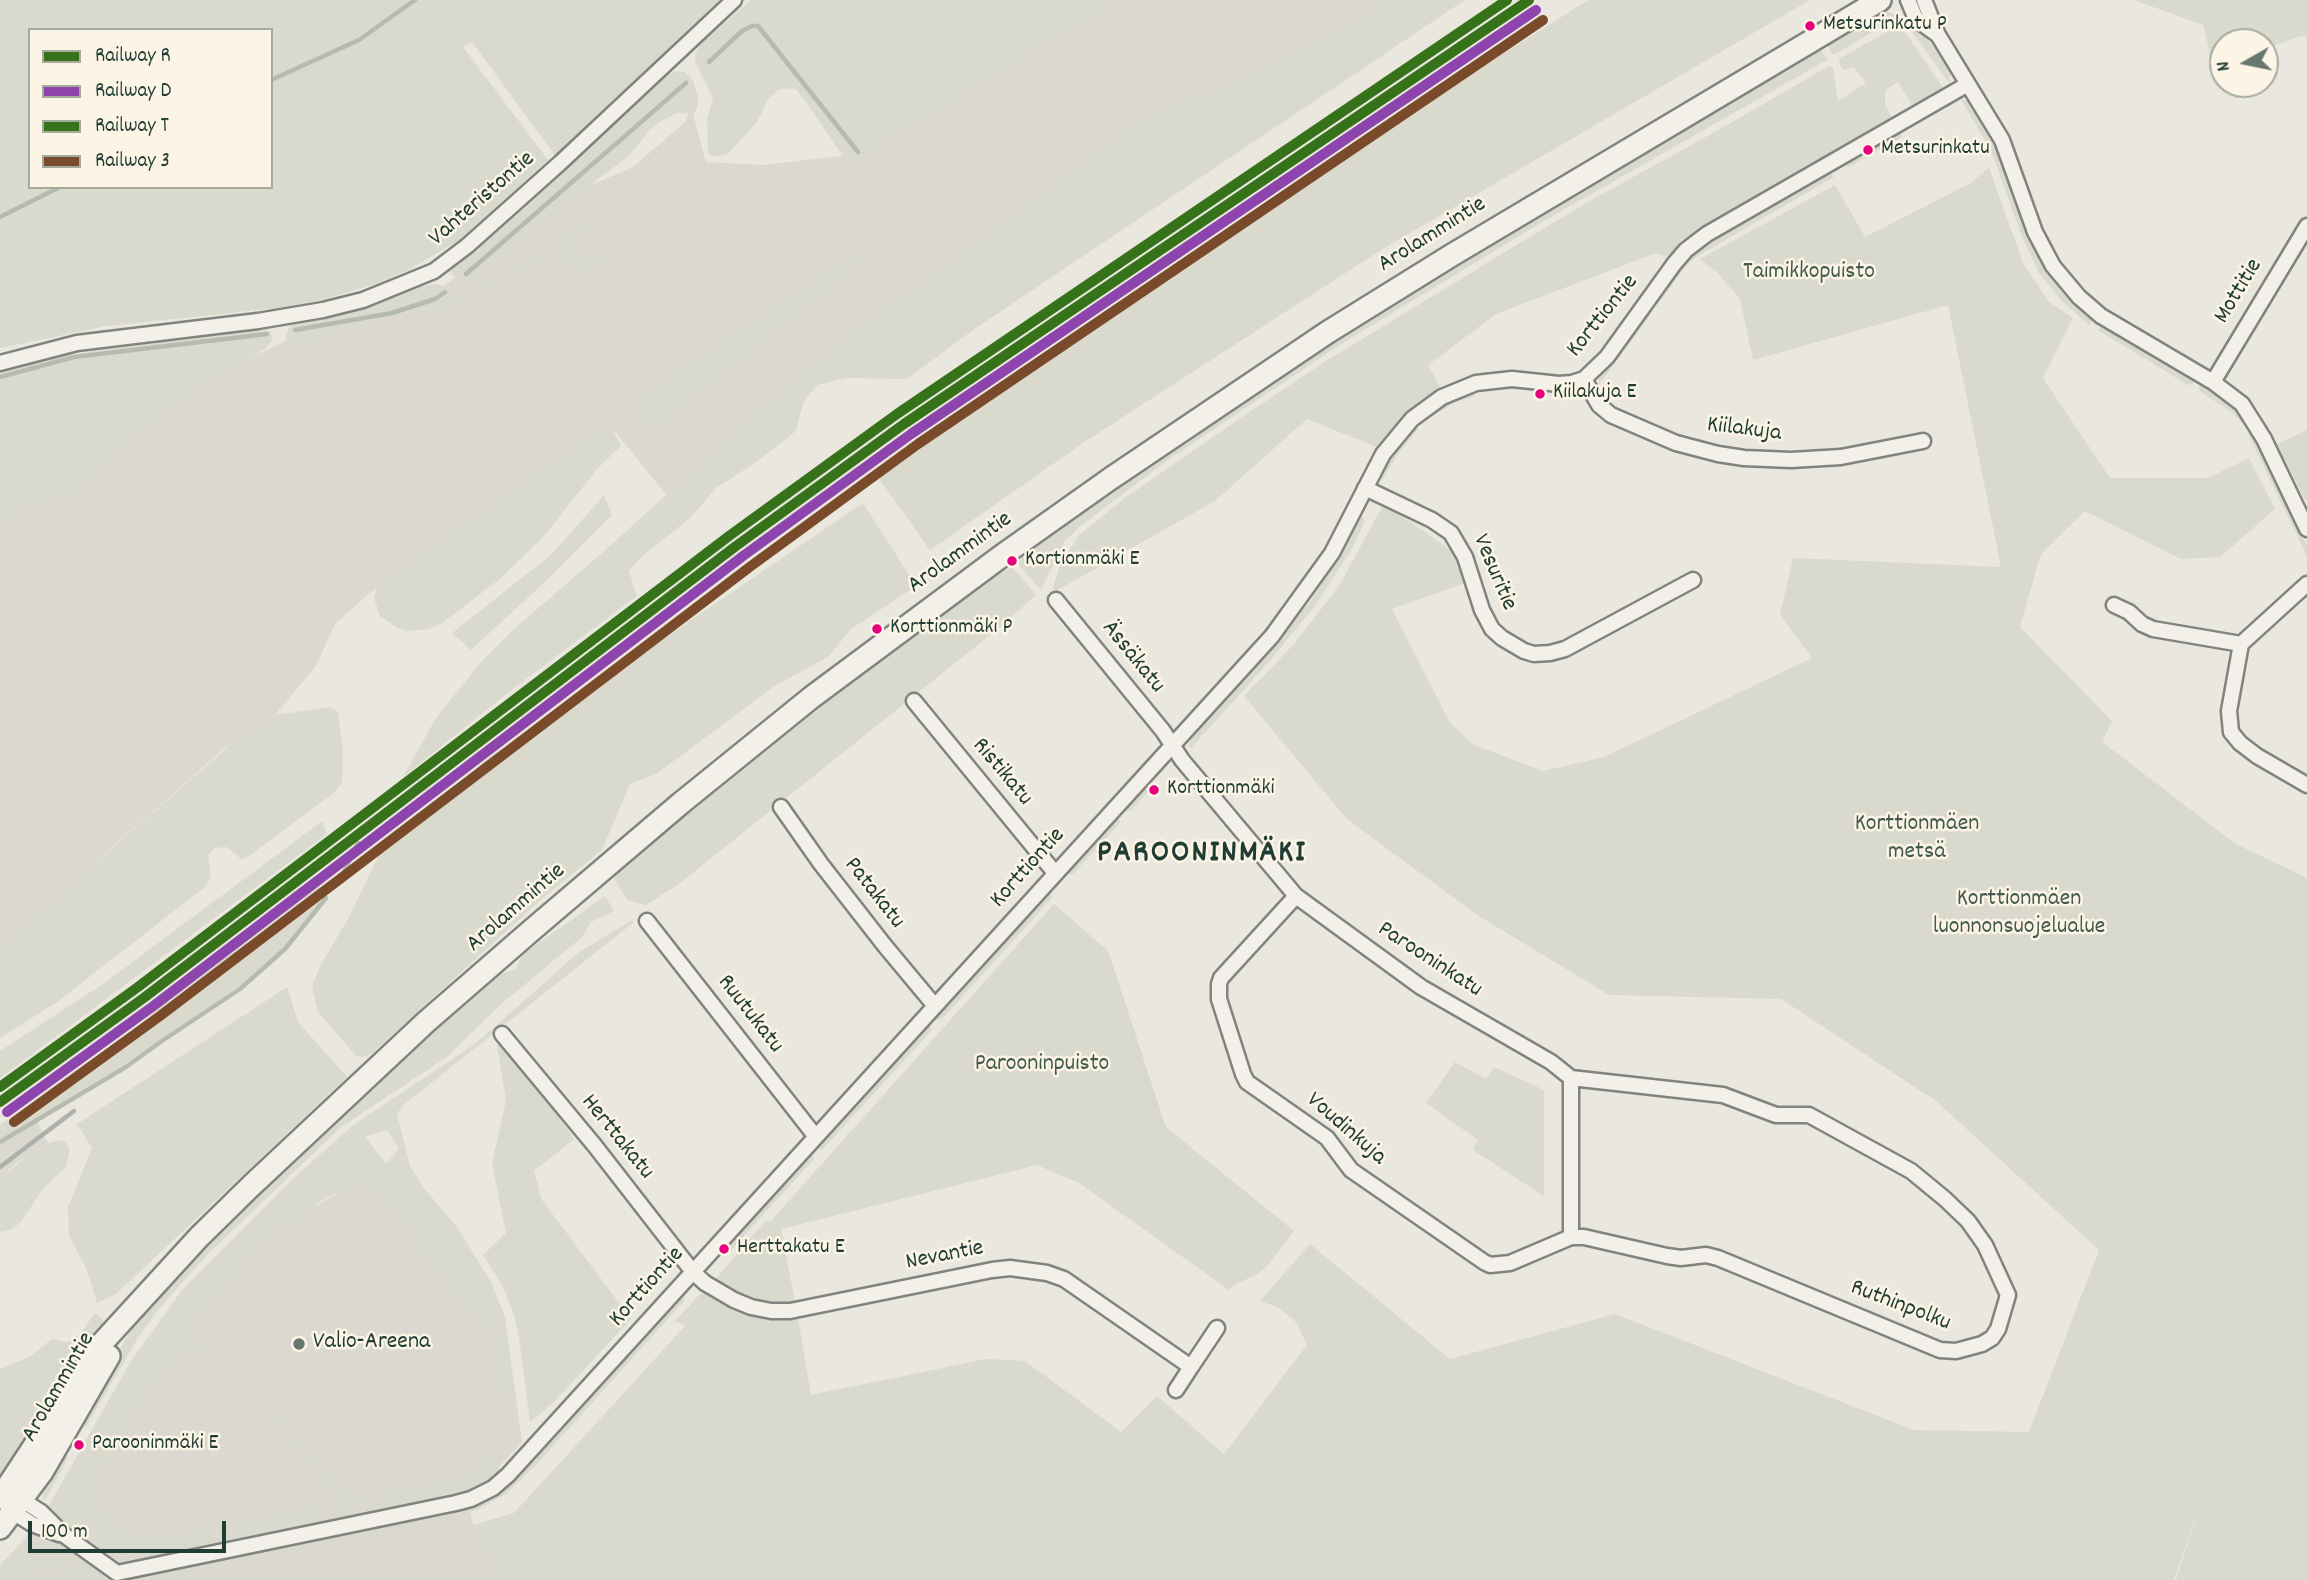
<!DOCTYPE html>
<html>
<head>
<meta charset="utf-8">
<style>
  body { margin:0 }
  #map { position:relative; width:2307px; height:1580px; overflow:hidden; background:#eae7df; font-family:Dekko,sans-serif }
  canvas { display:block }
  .legend { position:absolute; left:28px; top:28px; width:245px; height:161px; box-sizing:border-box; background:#fcf5e5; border:2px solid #a4ab9e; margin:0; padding:9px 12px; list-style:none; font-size:21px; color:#1f3d34 }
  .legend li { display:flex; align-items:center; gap:14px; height:35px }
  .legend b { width:35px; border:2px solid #a4ab9e }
  .north { position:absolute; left:2209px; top:28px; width:70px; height:70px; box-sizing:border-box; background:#fcf5e5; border:2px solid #a4ab9e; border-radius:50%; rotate:261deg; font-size:19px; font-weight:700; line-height:28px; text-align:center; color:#1f3d34 }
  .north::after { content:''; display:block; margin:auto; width:24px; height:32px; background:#667870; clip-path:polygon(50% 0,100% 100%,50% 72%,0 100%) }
  .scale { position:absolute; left:28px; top:1521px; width:198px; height:32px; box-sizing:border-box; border:4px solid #1f3d34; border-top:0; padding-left:9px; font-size:21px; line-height:24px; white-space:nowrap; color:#1f3d34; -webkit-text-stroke:5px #fcf5e5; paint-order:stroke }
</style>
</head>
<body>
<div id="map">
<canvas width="2307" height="1580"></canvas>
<ul class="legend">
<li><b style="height:9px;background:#357219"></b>Railway R</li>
<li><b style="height:9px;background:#8e44ad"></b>Railway D</li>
<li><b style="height:9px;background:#357219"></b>Railway T</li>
<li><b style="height:9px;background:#7a4b2a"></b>Railway 3</li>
</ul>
<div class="north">N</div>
<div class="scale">100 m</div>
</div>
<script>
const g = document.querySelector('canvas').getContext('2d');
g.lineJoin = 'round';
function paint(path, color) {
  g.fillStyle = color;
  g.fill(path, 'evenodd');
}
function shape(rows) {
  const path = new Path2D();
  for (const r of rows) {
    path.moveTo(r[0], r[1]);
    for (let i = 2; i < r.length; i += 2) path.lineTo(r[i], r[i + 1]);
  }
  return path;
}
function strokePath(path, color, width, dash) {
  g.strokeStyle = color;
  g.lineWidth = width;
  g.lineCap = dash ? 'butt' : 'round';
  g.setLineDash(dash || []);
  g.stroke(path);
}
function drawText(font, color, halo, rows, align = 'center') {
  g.font = font + ' Dekko,sans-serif';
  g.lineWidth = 5;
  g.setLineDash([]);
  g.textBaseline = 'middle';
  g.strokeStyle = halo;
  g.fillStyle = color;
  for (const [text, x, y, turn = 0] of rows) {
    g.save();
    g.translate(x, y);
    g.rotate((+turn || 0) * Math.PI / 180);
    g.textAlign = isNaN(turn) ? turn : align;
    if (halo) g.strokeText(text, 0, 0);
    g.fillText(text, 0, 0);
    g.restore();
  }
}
paint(shape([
  [1121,0,1392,0,1311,45,1145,117,668,497,608,423,459,526,377,587,335,624,316,666,275,715,225,748,0,946,0,530,16,521,19,508,49,504,72,496,101,467,168,409,229,370,258,354,317,326,421,302,577,191,633,167,685,122,691,106,706,162,763,165,868,153],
  [29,1106,48,1143,15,1164,0,1178,0,1125],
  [349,1187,370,1188,390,1209,416,1242,422,1258,458,1300,488,1330,522,1442,496,1470,467,1490,473,1525,493,1580,0,1580,0,1565,21,1543,187,1329,193,1314,281,1225]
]), '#dbd9cf');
paint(shape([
  [0,0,729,0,557,158,472,42,463,47,548,160,461,239,410,269,381,282,326,299,277,308,107,326,0,348],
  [30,30,271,30,271,187,30,187],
  [751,0,1121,0,868,153,847,162,803,98,797,90,791,88,778,90,768,99,757,122,728,154,714,157,708,153,707,120,713,98,695,62,695,54,701,44],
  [1386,0,1465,0,976,328,907,379,846,378,817,385,803,403,796,431,758,461,716,488,690,518,640,558,629,571,637,596,510,691,403,777,436,718,481,662,513,630,610,546,792,380,849,334,1145,117,1311,45],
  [1588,0,1810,0,1381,250,1086,441,930,550,873,470,1393,124],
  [2134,0,2307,0,2307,37,2301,36,2265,49,2265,42,2223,42,2223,64,2213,67,2203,25],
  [1888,12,1900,15,1836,54,1832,54,1828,46,1829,41,1875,14],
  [1909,20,1925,36,1948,66,1951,72,1949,83,1905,22],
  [1898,26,1902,28,1944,89,1913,107,1898,82,1885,90,1885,105,1893,119,1700,229,1682,240,1668,257,1656,253,1496,314,1428,365,1440,387,1398,422,1377,447,1307,419,1215,501,1054,592,1053,587,1060,565,1078,536,1126,497,1245,415,1326,361,1581,206,1729,124,1829,66,1833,67,1838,101,1866,83,1854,67,1844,70,1839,63,1840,58],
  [1819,47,1827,60,1542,222,1338,346,1168,460,1079,527,1065,541,1041,590,1017,563,1047,535,1334,337],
  [675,71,685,72,693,81,698,96,697,108,694,114,677,113,658,123,649,131,629,156,544,220,488,269,461,279,453,276,451,270,454,264,486,239,660,81],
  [1960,98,1972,104,1992,135,2044,268,2067,297,2094,318,2089,325,2063,302,2039,273,2021,234,1991,150],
  [1899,132,1902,137,1849,167,1846,166,1846,163],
  [1989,168,2023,263,2049,302,2073,318,2043,378,2110,478,2208,478,2249,458,2275,509,2220,557,2181,559,2085,511,2043,552,2039,560,2020,627,2112,721,2102,742,2236,844,2307,878,2307,1580,2176,1580,2202,1500,2174,1580,493,1580,473,1525,514,1513,685,1326,675,1321,703,1291,740,1311,761,1317,798,1318,811,1395,986,1359,1025,1361,1121,1432,1157,1396,1224,1454,1307,1345,1296,1322,1277,1307,1260,1301,1310,1244,1450,1359,1615,1314,1914,1430,2029,1432,2099,1250,1936,1101,1781,999,1609,995,1474,913,1346,818,1244,696,1294,644,1339,586,1382,507,1402,516,1453,552,1465,583,1392,609,1450,723,1474,745,1543,771,1604,757,1812,658,1780,615,1793,558,2001,567,1948,305,1753,360,1740,299,1716,271,1700,259,1835,185,1865,237,1969,184],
  [1831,172,1834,177,1696,257,1684,268,1658,304,1655,302,1693,252],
  [599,218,601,227,577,233,583,259,608,256,609,263,581,272,570,270,562,261,560,252,558,238,560,231,567,227],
  [542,248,546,253,547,259,543,265,526,267,504,278,487,293,475,295,468,291,470,287,493,280,527,254],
  [859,250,862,250,865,259,855,272,713,382,677,413,650,431,631,401],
  [435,284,452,289,461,299,463,306,460,308,405,313,353,326,304,348,287,347,286,335,289,328,295,323,357,309,408,289],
  [1648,312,1651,314,1599,385,1599,379],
  [2102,324,2194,380,2192,384,2188,385,2098,330],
  [265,329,271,332,272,340,266,348,168,409,101,467,72,496,49,504,19,508,16,521,0,530,0,373,66,355],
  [2200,384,2236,406,2247,420,2242,423,2232,412,2199,391],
  [1474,393,1474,396,1454,403,1428,419,1427,416,1439,407],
  [609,422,621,446,597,469,544,536,501,578,442,623,429,629,407,631,398,628,380,616,374,598,377,587,459,526],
  [1415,426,1418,429,1398,454,1381,482,1381,477,1393,453],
  [2307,430,2307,499,2305,500,2277,444],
  [2253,432,2307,546,2307,556,2248,434],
  [604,495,612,515,549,578,471,650,452,633,552,554],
  [863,503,916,586,851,629,828,657,773,687,656,774,630,784,602,850,544,897,371,1054,362,1057,356,1056,318,1012,312,987,320,966,348,919,379,855,483,762],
  [1361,516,1365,521,1350,552,1314,607,1268,663,1191,748,1188,747,1193,736,1263,659,1309,603,1344,548],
  [1012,567,1036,595,1000,627,680,883,646,905,628,901,614,879,629,857,754,753,977,585],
  [330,707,338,712,343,753,342,783,334,793,246,858,241,859,227,847,214,848,208,856,211,876,205,887,57,1002,0,1038,0,946,237,739,275,715],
  [1144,787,1149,791,1131,810,1125,812,1124,809],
  [1117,817,1119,818,1120,823,1074,873,1071,875,1067,871],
  [322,821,327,834,0,1078,0,1051,106,982],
  [318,881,323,893,317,908,296,936,265,967,151,1051,0,1144,0,1126,112,1048,175,994],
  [1048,892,1053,897,942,1019,935,1020,934,1018],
  [605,896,614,911,591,922,582,937,500,1005,447,1057,340,1128,206,1256,157,1311,136,1341,86,1427,78,1429,103,1377,128,1335,150,1303,199,1246,489,977,515,970,522,955],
  [1054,904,1108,951,1166,1127,1294,1231,1269,1264,1256,1275,1235,1284,1229,1290,1079,1183,1037,1165,781,1229,795,1302,773,1304,747,1299,714,1281,766,1220,770,1222],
  [632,920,633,923,402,1106,397,1114,410,1166,423,1187,457,1227,491,1282,505,1317,522,1442,506,1423,488,1330,458,1300,422,1258,416,1242,390,1209,370,1188,349,1187,319,1202,291,1227,281,1225,202,1313,198,1311,193,1314,187,1329,191,1335,198,1337,214,1353,205,1357,185,1350,165,1371,111,1451,100,1489,103,1511,118,1526,147,1536,177,1534,321,1502,322,1511,315,1523,297,1528,140,1560,121,1558,105,1554,53,1515,47,1509,103,1410,131,1361,182,1290,298,1174,352,1126,475,1044,578,953],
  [387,1130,399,1149,386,1164,365,1137],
  [287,987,298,1022,347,1077,116,1294,97,1303,86,1268,69,1236,68,1207,92,1148,77,1124],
  [929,1023,932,1030,822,1150,816,1147],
  [497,1045,505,1047,544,1096,574,1139,534,1171,542,1200,631,1319,554,1402,530,1422,519,1338,514,1315,503,1287,483,1255,506,1233,492,1163,506,1101],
  [1455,1062,1486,1079,1494,1067,1544,1090,1544,1196,1473,1150,1478,1140,1426,1103],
  [60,1140,65,1142,70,1149,66,1167,43,1189,20,1223,11,1230,0,1232,0,1178,30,1154,48,1143],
  [811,1153,814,1159,731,1250,726,1246],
  [682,1294,684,1301,537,1464,506,1494,477,1510,392,1529,391,1524,476,1505,501,1491],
  [95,1313,104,1321,92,1345,8,1475,0,1478,0,1369,29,1357,52,1339,68,1342,80,1334],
  [244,1381,347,1486,357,1489,363,1496,364,1505,357,1514,343,1517,340,1514,337,1498,281,1432,242,1384],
  [65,1451,68,1458,44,1502,42,1486],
  [487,1452,499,1464,500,1473,482,1485,451,1496,382,1511,377,1507,377,1495,384,1490,448,1479,473,1467,484,1459],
  [373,1528,374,1532,168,1575,167,1570],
  [33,1531,89,1564,105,1580,97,1580,30,1539],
  [21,1544,64,1564,86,1580,71,1580,51,1568,27,1580,0,1580,0,1565]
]), '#dad9cd');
strokePath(shape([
  [709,62,742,31,752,26,758,26,858,152],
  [271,80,359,40,415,0],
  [0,217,60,187],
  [466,274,686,83],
  [295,330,392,313,435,299,445,292],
  [0,377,74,357,267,334],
  [340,880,358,843],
  [0,1142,126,1067,162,1041,240,989,285,949,326,898]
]), '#b6bbaf', 4.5);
const street = shape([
  [1908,0,1916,19,1938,35],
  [1924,0,1938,35,2002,140,2035,232,2053,266,2079,297,2101,316,2213,382,2242,404,2264,439,2307,529],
  [0,363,77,343,258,321,323,310,363,300,434,271,467,246,560,163,734,0],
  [1584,379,1599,405,1611,415,1676,443,1718,454,1744,458,1791,460,1841,457,1923,441],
  [2213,382,2307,226],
  [1365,488,1432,520,1451,533,1465,557,1482,610,1492,629,1502,638,1524,651,1534,654,1550,653,1565,649,1693,580],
  [2307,584,2241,644,2229,711,2231,732,2240,743,2257,756,2307,785],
  [1056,600,1163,731,1182,760,1296,896,1421,987,1551,1062,1571,1078,1571,1237],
  [2114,605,2129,612,2142,624,2153,629,2241,644],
  [914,701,1055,873],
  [781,807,821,864,885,946,935,1006],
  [1296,896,1221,978,1219,984,1219,999,1243,1074,1247,1082,1327,1138,1351,1170,1484,1262,1490,1265,1510,1263,1571,1237,1584,1237,1667,1256,1681,1258,1706,1255,1718,1258,1940,1350,1956,1351,1982,1344,1992,1338,1998,1329,2008,1295,1985,1245,1968,1221,1945,1199,1911,1171,1809,1115,1776,1115,1723,1095,1571,1078],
  [647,921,816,1137],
  [502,1034,595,1146,693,1272,705,1283,734,1300,751,1307,771,1311,790,1311,992,1270,1010,1268,1047,1273,1064,1279,1191,1367,1217,1328],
  [1176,1390,1191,1367],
  [14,1498,22,1500,41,1512,64,1535,117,1573,456,1503,471,1499,493,1488,508,1475,1272,636,1332,553,1383,454,1412,419,1442,397,1476,383,1512,379,1559,384,1572,383,1584,379,1607,357,1674,264,1686,250,1707,234,1968,84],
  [8,1505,13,1512,32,1524,59,1534]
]);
const secondary = shape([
  [0,1498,102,1343,199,1237,251,1186,426,1022,533,929,681,803,812,697,1007,552,1110,479,1328,332,1452,255,1880,0],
  [0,1528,42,1472,109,1356]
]);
strokePath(street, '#80847f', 19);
strokePath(secondary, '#80847f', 26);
strokePath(street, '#f3f0ea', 14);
strokePath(secondary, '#f3f0ea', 21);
strokePath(shape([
  [0,1167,74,1111]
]), '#aeb1ab', 4.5);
strokePath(shape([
  [0,1102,145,997,736,546,904,424,1529,0]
]), '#357219', 10);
strokePath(shape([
  [7,1112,152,1007,743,556,911,434,1536,10]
]), '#8e44ad', 10);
strokePath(shape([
  [0,1087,138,987,729,536,897,414,1507,0]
]), '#357219', 10);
strokePath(shape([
  [14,1122,160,1016,751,566,918,444,1543,20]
]), '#7a4b2a', 10);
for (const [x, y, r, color] of [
  [1810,26,6,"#e5007d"],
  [1868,150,6,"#e5007d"],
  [1540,394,6,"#e5007d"],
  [1012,561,6,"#e5007d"],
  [877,629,6,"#e5007d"],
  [1154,790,6,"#e5007d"],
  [724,1249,6,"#e5007d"],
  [299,1344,7,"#667870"],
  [79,1445,6,"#e5007d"]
]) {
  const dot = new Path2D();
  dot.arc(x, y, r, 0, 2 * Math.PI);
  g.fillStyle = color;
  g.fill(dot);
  strokePath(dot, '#fcf5e5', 2.5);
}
drawText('22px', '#1f3d34', '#fcf5e5', [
  ["Metsurinkatu P",1823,26],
  ["Metsurinkatu",1881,150],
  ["Kiilakuja E",1553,394],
  ["Kortionmäki E",1025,561],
  ["Korttionmäki P",890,629],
  ["Korttionmäki",1167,790],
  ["Herttakatu E",737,1249],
  ["Parooninmäki E",92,1445]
], 'left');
drawText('24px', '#1f3d34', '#fcf5e5', [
  ["Vahteristontie",483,200,-41],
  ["Arolammintie",1433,236,-32],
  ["Mottitie",2240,292,-59],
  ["Korttiontie",1604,317,-51],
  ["Kiilakuja",1744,431,7],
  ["Arolammintie",961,554,-36],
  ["Vesuritie",1493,573,67],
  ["Ässäkatu",1132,658,51],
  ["Ristikatu",1001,773,50],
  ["Korttiontie",1029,869,-48],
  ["Patakatu",873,894,52],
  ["Arolammintie",517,909,-41],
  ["Parooninkatu",1429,961,33],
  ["Ruutukatu",749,1015,52],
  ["Voudinkuja",1345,1130,41],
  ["Herttakatu",616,1138,51],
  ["Nevantie",945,1257,-11],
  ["Korttiontie",648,1288,-48],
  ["Ruthinpolku",1900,1307,21],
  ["Arolammintie",60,1388,-60]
]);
drawText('24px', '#425a50', '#fcf5e5', [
  ["Taimikkopuisto",1809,274],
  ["Korttionmäen",1917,826],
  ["metsä",1917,854],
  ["Korttionmäen",2019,901],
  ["luonnonsuojelualue",2019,929],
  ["Parooninpuisto",1042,1066]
]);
drawText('24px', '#1f3d34', '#fcf5e5', [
  ["Valio-Areena",313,1344]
], 'left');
g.letterSpacing = '2px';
drawText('bold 32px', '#1f3d34', '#fcf5e5', [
  ["PAROONINMÄKI",1202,856]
]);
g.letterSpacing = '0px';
</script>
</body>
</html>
